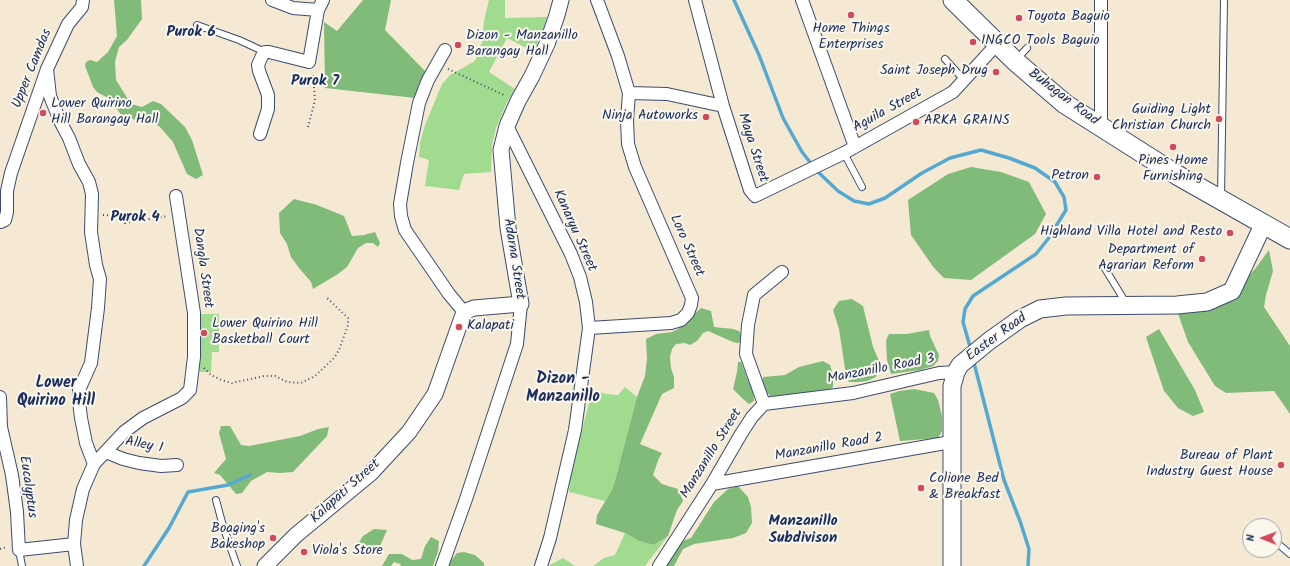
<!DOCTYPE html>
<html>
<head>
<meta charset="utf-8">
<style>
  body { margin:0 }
  #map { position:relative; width:1290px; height:566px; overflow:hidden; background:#f6e9d3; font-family:Kalam,sans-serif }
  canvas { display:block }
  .north { position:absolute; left:1242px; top:518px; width:40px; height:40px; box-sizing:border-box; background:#fbf7ec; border:1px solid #a1a7b3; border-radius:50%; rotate:271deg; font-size:11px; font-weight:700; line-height:16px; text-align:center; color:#1b2f5e }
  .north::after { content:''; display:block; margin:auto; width:14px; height:18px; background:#d1495b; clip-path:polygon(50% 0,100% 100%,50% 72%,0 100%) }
</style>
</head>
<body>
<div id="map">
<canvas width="1290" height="566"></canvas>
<div class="north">N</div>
</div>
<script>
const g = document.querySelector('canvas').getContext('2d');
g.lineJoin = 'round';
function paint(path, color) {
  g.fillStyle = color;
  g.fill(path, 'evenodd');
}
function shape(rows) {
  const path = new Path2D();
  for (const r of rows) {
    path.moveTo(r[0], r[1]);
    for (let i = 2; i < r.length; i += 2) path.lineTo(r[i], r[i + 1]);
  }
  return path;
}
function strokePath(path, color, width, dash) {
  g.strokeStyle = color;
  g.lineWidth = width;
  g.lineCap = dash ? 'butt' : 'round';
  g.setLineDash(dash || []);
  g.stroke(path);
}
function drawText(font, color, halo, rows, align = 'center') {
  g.font = font + ' Kalam,sans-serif';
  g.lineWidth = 4;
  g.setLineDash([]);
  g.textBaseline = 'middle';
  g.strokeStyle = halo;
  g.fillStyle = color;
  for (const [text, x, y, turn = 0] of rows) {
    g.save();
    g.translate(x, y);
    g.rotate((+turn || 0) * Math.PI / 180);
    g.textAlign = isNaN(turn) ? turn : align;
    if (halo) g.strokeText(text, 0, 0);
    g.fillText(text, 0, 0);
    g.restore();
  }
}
paint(shape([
  [489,0,505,0,505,18,547,17,543,30,534,52,507,38,489,72,515,89,507,102,496,128,492,145,491,172,464,174,459,190,425,186,429,160,419,157,420,143,425,125,442,84,450,75,475,61,482,42,484,21],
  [189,314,219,314,219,352,212,352,211,372,189,372],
  [625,387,637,397,613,488,605,501,569,492,571,473,591,395,597,391,606,394,618,395],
  [625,533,639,541,654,545,668,536,645,566,593,566,604,558,615,555],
  [563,558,575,566,549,566,550,565]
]), '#a0db8f');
paint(shape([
  [114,0,141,0,142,19,127,40,119,47,115,62,116,80,131,104,142,107,153,101,161,104,185,127,192,140,203,175,196,179,187,174,173,142,160,127,151,121,147,116,138,121,121,115,114,104,108,98,97,92,93,87,85,66,86,62,90,60,97,62,108,52,117,36],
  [363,0,391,0,385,30,425,71,415,98,325,88,324,22,337,31],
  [971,167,1001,172,1029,182,1046,214,1035,234,971,280,944,278,934,268,911,235,908,200,948,174],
  [294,199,317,205,344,216,352,236,364,235,375,232,380,243,378,247,373,243,366,243,358,248,347,267,338,274,313,289,311,282,299,268,291,257,287,244,280,233,279,213],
  [1269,250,1273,271,1266,295,1264,307,1290,346,1290,414,1274,391,1226,393,1215,386,1188,342,1176,308,1217,306,1235,300,1242,282,1255,269],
  [852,299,863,306,873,347,880,363,876,377,867,381,859,382,849,382,846,375,839,329,833,310,839,301],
  [701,308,711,311,714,327,733,329,739,331,741,335,741,342,737,343,733,342,708,331,703,333,697,341,690,345,685,343,676,344,672,349,670,357,671,368,674,377,674,388,662,394,640,444,662,453,659,458,653,475,662,484,678,489,683,501,677,510,668,536,654,545,639,541,625,533,596,524,597,515,613,488,637,397,645,376,647,359,646,339,656,334,672,332,678,329],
  [1159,329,1195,390,1204,412,1193,416,1178,408,1164,391,1146,337],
  [929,330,930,336,939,355,938,361,933,366,920,370,891,374,887,360,886,340,889,334,907,334],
  [823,361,830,365,833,375,833,387,829,390,772,398,762,387,763,377,785,375,799,367],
  [738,362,741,362,749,383,753,389,754,401,749,404,743,399,733,389,737,372],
  [914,389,934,393,938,400,942,416,942,431,938,438,900,441,890,394,899,391],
  [221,426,230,426,241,445,249,446,300,436,318,429,329,427,327,436,293,472,280,473,267,472,251,481,242,493,236,494,220,475,214,473,226,459,219,433],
  [738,486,748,497,751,507,752,523,746,533,733,538,694,544,683,549,674,566,664,566,679,545,685,540,691,538,714,502,728,489],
  [374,529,387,530,380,546,373,552,362,554,354,550,363,536],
  [431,537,439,541,438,551,433,566,401,566,400,564,394,562,391,566,382,566,389,554,402,554,412,560,421,559,425,546],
  [464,552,475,555,484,563,484,566,447,566,457,553]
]), '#80bb7a');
strokePath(shape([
  [734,0,759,55,783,118,802,152,817,171,838,191,854,201,869,204,885,198,922,173,950,158,981,150,1009,158,1035,168,1055,182,1064,197,1066,210,1048,239,1036,254,973,296,965,309,963,322,971,350],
  [973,359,1004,480,1020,521,1029,549,1028,566],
  [144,566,169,528,188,492,228,485,250,475]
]), '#55a9d1', 3.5);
const service = shape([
  [197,25,239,40,265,52],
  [945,59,964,80],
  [1016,60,1027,48],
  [844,153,862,187],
  [1221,197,1224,0],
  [1104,267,1126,303],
  [216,500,223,526,237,566],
  [1277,543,1290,554],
  [19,550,22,566]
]);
const minor = shape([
  [272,0,293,8,318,10],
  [695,0,723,106,750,190,755,196,844,153,953,92,997,44],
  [802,0,855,147],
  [445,50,428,80,419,103,407,163,400,204,401,216,405,230,449,294,464,312],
  [47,69,50,96,60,121,69,138,79,164,89,182,92,194,91,232,96,265,100,279,98,308,91,363,79,390,79,401,81,418,86,443,94,464,83,489,76,520,74,544,77,566],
  [629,93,667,94,723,106],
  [507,126,571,254,580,277,586,302,589,328,575,430,550,538,541,566],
  [1101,127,1101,0],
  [260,134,268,109,268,95,259,71,258,65,262,56,265,52,269,52,309,62,318,10,323,0],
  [1,222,5,220,7,212,7,191,11,173,47,69,68,24,82,7,83,0],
  [589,328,671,323,681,320,688,313,691,305,692,298,635,167,628,144,627,120,629,93,618,56,597,0],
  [0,397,1,427,12,475,17,512,19,550,74,544],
  [764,404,853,393,939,373,956,372],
  [764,404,746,354,748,325,754,295,782,272],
  [106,452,123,459,139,463,161,466,177,465],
  [94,464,124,432,143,418,182,398,190,390,194,357,194,313,176,196],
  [712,484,951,442],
  [442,566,466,499,517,344,521,304],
  [659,566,712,484,741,434,752,417,764,404]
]);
const tertiary = shape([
  [265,566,296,535,371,473,409,432,435,394,464,312,474,308,521,304,508,228,501,150,507,126,518,101,532,76,547,44,557,15,561,0]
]);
const secondary = shape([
  [952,566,952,386,956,372,960,365,989,341,1020,319,1040,309,1066,306,1177,305,1207,302,1232,291,1263,225]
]);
const primary = shape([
  [953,0,1015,61,1065,104,1177,175,1290,239]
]);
strokePath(service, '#3c4b70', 8);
strokePath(minor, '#3c4b70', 14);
strokePath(tertiary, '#3c4b70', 17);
strokePath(secondary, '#3c4b70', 19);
strokePath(primary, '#3c4b70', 21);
strokePath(shape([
  [448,69,506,96],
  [308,127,315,100,313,72],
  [103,215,124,216,125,223,168,216],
  [204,368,211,375,221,380,232,383,264,376,275,376,287,382,301,383,315,376,334,358,339,350,348,325,348,318,326,297],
  [0,549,7,547]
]), '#3c4b70', 2, [1, 3]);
strokePath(service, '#fff', 6);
strokePath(minor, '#fff', 12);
strokePath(tertiary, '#fff', 15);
strokePath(secondary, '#fff', 17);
strokePath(primary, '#fff', 19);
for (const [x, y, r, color] of [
  [851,15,4,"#d1495b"],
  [1019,18,4,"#d1495b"],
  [973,42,4,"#d1495b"],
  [458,45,4,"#d1495b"],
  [996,72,4,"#d1495b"],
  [43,113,4,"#d1495b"],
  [706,117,4,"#d1495b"],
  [1219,119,4,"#d1495b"],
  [916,122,4,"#d1495b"],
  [1173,147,4,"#d1495b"],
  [1097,177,4,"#d1495b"],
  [1230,233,4,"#d1495b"],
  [1202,259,4,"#d1495b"],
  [459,327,4,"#d1495b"],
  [204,333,4,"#d1495b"],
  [1281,465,4,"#d1495b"],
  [921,488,4,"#d1495b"],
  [273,538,4,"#d1495b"],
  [304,552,4,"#d1495b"]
]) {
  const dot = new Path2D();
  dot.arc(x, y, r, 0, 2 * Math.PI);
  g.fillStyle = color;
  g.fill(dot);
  strokePath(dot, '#fbf7ec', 1.5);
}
drawText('14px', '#1b2f5e', '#fbf7ec', [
  ["Toyota Baguio",1027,18],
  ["Home Things",851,30,"center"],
  ["Enterprises",851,46,"center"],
  ["Dizon - Manzanillo",466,37],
  ["Barangay Hall",466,53],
  ["INGCO Tools Baguio",981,42],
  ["Saint Joseph Drug",988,72,"right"],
  ["Lower Quirino",51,105],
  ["Hill Barangay Hall",51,121],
  ["Guiding Light",1211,111,"right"],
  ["Christian Church",1211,127,"right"],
  ["Ninja Autoworks",698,117,"right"],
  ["ARKA GRAINS",924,122],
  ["Pines Home",1173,162,"center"],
  ["Furnishing",1173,178,"center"],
  ["Petron",1089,177,"right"],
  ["Highland Villa Hotel and Resto",1222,233,"right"],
  ["Department of",1194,251,"right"],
  ["Agrarian Reform",1194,267,"right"],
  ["Lower Quirino Hill",212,325],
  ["Basketball Court",212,341],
  ["Kalapati",467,327],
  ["Bureau of Plant",1273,457,"right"],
  ["Industry Guest House",1273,473,"right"],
  ["Colione Bed",929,480],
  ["& Breakfast",929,496],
  ["Boaging's",265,530,"right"],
  ["Bakeshop",265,546,"right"],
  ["Viola's Store",312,552]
], 'left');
drawText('14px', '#1b2f5e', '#fbf7ec', [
  ["Upper Camdas",33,69,-68],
  ["Buhagan Road",1063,98,37],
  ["Aguila Street",888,111,-29],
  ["Maya Street",752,148,72],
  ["Kanaryu Street",574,231,66],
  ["Loro Street",686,246,66],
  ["Adarna Street",513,259,81],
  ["Dangla Street",202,268,82],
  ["Easter Road",997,338,-36],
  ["Manzanillo Road 3",881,370,-11],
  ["Alley 1",144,446,11],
  ["Manzanillo Road 2",829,448,-10],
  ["Manzanillo Street",712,454,-58],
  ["Eucalyptus",27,487,82],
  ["Kalapati Street",346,492,-42]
]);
drawText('bold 15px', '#1b2f5e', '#fbf7ec', [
  ["Purok 6",191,33],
  ["Purok 7",315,82],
  ["Purok 4",135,218],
  ["Manzanillo",803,522],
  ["Subdivison",803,539]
]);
drawText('bold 16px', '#1b2f5e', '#fbf7ec', [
  ["Dizon -",563,380],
  ["Manzanillo",563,398],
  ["Lower",56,384],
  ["Quirino Hill",56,402]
]);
</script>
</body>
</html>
